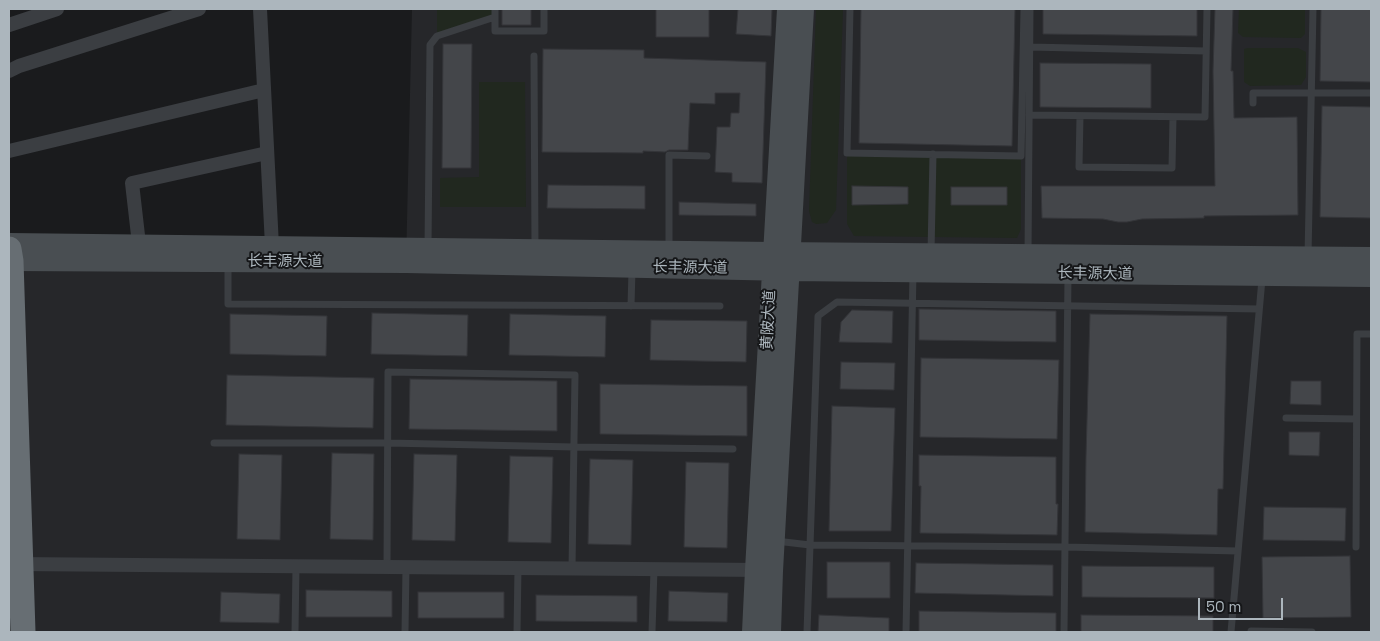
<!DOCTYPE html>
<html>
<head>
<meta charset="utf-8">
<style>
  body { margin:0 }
  #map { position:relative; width:1380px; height:641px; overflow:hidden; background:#1a1b1d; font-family:"Space Grotesk",sans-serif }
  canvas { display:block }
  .frame { position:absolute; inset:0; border:10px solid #acb6bd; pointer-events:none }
  .scale { position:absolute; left:1198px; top:598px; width:85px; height:22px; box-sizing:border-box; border:2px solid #acb6bd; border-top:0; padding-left:6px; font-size:15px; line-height:18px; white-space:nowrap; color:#acb6bd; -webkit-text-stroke:4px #151618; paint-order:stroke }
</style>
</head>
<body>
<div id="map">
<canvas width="1380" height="641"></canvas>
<div class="frame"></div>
<div class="scale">50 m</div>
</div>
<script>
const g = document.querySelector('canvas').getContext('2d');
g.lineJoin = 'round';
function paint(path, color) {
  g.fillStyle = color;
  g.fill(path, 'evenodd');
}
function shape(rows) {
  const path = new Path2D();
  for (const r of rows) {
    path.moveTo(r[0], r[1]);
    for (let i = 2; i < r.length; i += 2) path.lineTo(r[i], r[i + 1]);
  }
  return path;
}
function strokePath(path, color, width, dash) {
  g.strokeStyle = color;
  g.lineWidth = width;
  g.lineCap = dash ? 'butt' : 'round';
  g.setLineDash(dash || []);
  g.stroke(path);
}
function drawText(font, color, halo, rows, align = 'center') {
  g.font = font + ' "Space Grotesk","Noto Sans SC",sans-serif';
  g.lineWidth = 4;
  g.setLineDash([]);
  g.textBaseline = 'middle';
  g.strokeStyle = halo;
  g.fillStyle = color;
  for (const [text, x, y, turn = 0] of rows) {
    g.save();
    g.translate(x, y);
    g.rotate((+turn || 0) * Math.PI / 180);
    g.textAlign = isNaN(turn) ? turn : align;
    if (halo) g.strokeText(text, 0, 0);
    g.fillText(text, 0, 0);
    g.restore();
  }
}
paint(shape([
  [412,9,1371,9,1371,632,23,632,11,261,406,263]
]), '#26272a');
paint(shape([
  [437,9,495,9,495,17,437,36],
  [816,9,843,9,836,210,827,223,816,224,812,222,809,211],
  [1239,9,1305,9,1305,34,1301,38,1243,37,1238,33],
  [1248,48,1298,48,1306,52,1306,77,1301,85,1250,86,1244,82,1244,49],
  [479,82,525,82,526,207,440,207,440,178,479,177],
  [847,153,1021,156,1021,229,1017,238,854,236,847,224]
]), '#21281f');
const building = shape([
  [502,9,531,9,531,25,502,25,502,9],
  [656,9,709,9,709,37,656,37,656,9],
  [738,9,772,9,771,36,736,34,738,9],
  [861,9,1015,9,1012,146,859,143,861,9],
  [1043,9,1197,9,1197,36,1043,34,1043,9],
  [1215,9,1233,9,1231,71,1233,71,1234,118,1297,117,1298,215,1204,216,1204,218,1142,219,1127,222,1118,222,1103,219,1042,218,1041,186,1215,186,1213,71,1215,9],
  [1321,9,1371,9,1371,82,1320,81,1321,9],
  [443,44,472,44,471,168,442,168,443,44],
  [543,49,644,50,644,58,766,62,762,183,732,182,732,173,715,172,717,127,730,127,731,113,739,113,740,93,715,93,715,104,690,103,688,150,669,150,665,152,643,151,643,153,542,152,543,49],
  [1040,63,1151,64,1151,108,1040,107,1040,63],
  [1322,106,1371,107,1371,218,1320,217,1322,106],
  [548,185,645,186,645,209,547,208,548,185],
  [852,186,908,187,908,204,852,205,852,186],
  [951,187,1007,187,1007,205,951,205,951,187],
  [679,202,756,204,756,216,679,215,679,202],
  [919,309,1056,311,1056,342,919,340,919,309],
  [852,310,893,311,892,343,839,342,841,322,852,310],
  [372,313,468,315,467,356,371,354,372,313],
  [230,314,327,316,326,356,230,354,230,314],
  [510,314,606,316,605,357,509,355,510,314],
  [1090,314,1227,316,1223,489,1218,489,1217,535,1085,532,1086,456,1090,314],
  [651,320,747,321,746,362,650,360,651,320],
  [921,358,1059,360,1057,439,920,437,921,358],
  [841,362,895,363,894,390,840,389,841,362],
  [227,375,374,378,373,428,226,425,227,375],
  [410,379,557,381,557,431,409,429,410,379],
  [1291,381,1321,381,1321,405,1290,404,1291,381],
  [600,384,747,386,747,436,600,434,600,384],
  [832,406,895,408,891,531,829,531,832,406],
  [1289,432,1320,432,1319,456,1289,455,1289,432],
  [332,453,374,454,373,540,330,539,332,453],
  [239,454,282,455,280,540,237,539,239,454],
  [414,454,457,455,455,541,412,540,414,454],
  [919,455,1056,457,1056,504,1058,504,1057,535,920,533,921,486,919,486,919,455],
  [510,456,553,457,551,543,508,542,510,456],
  [590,459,633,460,631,545,588,544,590,459],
  [686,462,729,463,727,548,684,547,686,462],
  [1264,507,1346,508,1345,541,1263,540,1264,507],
  [1350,556,1351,617,1263,618,1262,557,1350,556],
  [827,562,890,562,890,598,827,598,827,562],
  [916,563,1053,565,1053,596,915,593,916,563],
  [1082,566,1214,567,1214,598,1082,597,1082,566],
  [306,590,392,591,392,617,306,617,306,590],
  [669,591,728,593,727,622,668,621,669,591],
  [221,592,280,594,279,623,220,622,221,592],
  [418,592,504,592,504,618,418,618,418,592],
  [536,595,637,596,637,622,536,621,536,595],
  [919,611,1056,613,1056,632,919,632,919,611],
  [819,615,889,618,889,632,818,632,819,615],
  [1081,615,1213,616,1213,632,1081,632,1081,615]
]);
paint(building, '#44464a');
strokePath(building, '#343539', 1);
strokePath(shape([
  [850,9,847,153,1021,156,1024,9],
  [495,17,495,9],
  [1030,47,1206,51],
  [534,56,535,249],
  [1253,103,1253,93,1371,93],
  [1029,115,1205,117,1207,9],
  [1080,116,1079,167,1172,168,1173,117],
  [428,247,430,45,437,36,495,17,495,31,544,31,544,9],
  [669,250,669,155,707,156],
  [931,253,933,154],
  [1028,254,1030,9],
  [1308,256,1313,9],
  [228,263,228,304,720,306],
  [631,306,632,270],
  [1286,418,1356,419],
  [214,443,388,443,574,447,733,449],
  [776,541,810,545,1065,547,1238,551],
  [1356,547,1357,334,1371,334],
  [387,567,388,372,575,375,572,568],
  [295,632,296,566],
  [405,632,406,567],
  [517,632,518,568],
  [652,632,654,569],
  [807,632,818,316,837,302,1259,309],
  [906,632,913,273],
  [1064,632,1068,277],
  [1231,632,1262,279],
  [1251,632,1251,631,1312,632]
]), '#3b3e42', 7);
strokePath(shape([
  [260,9,272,246],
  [9,25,57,9],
  [9,71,19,66,199,9],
  [9,151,264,90],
  [139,244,132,183,267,153],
  [14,564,763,570]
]), '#3b3e42', 14);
strokePath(shape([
  [9,243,773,252,1371,257],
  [9,261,406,263,790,271,1371,277],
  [752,632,755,570,787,9],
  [771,632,773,571,804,9]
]), '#494e52', 20);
strokePath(shape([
  [9,249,11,261,23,632]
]), '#676e73', 25);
drawText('15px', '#acb6bd', '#151618', [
  ["长丰源大道",285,262],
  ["长丰源大道",690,268,1],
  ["长丰源大道",1095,274,1],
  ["黄陂大道",769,320,-87]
]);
</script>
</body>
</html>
